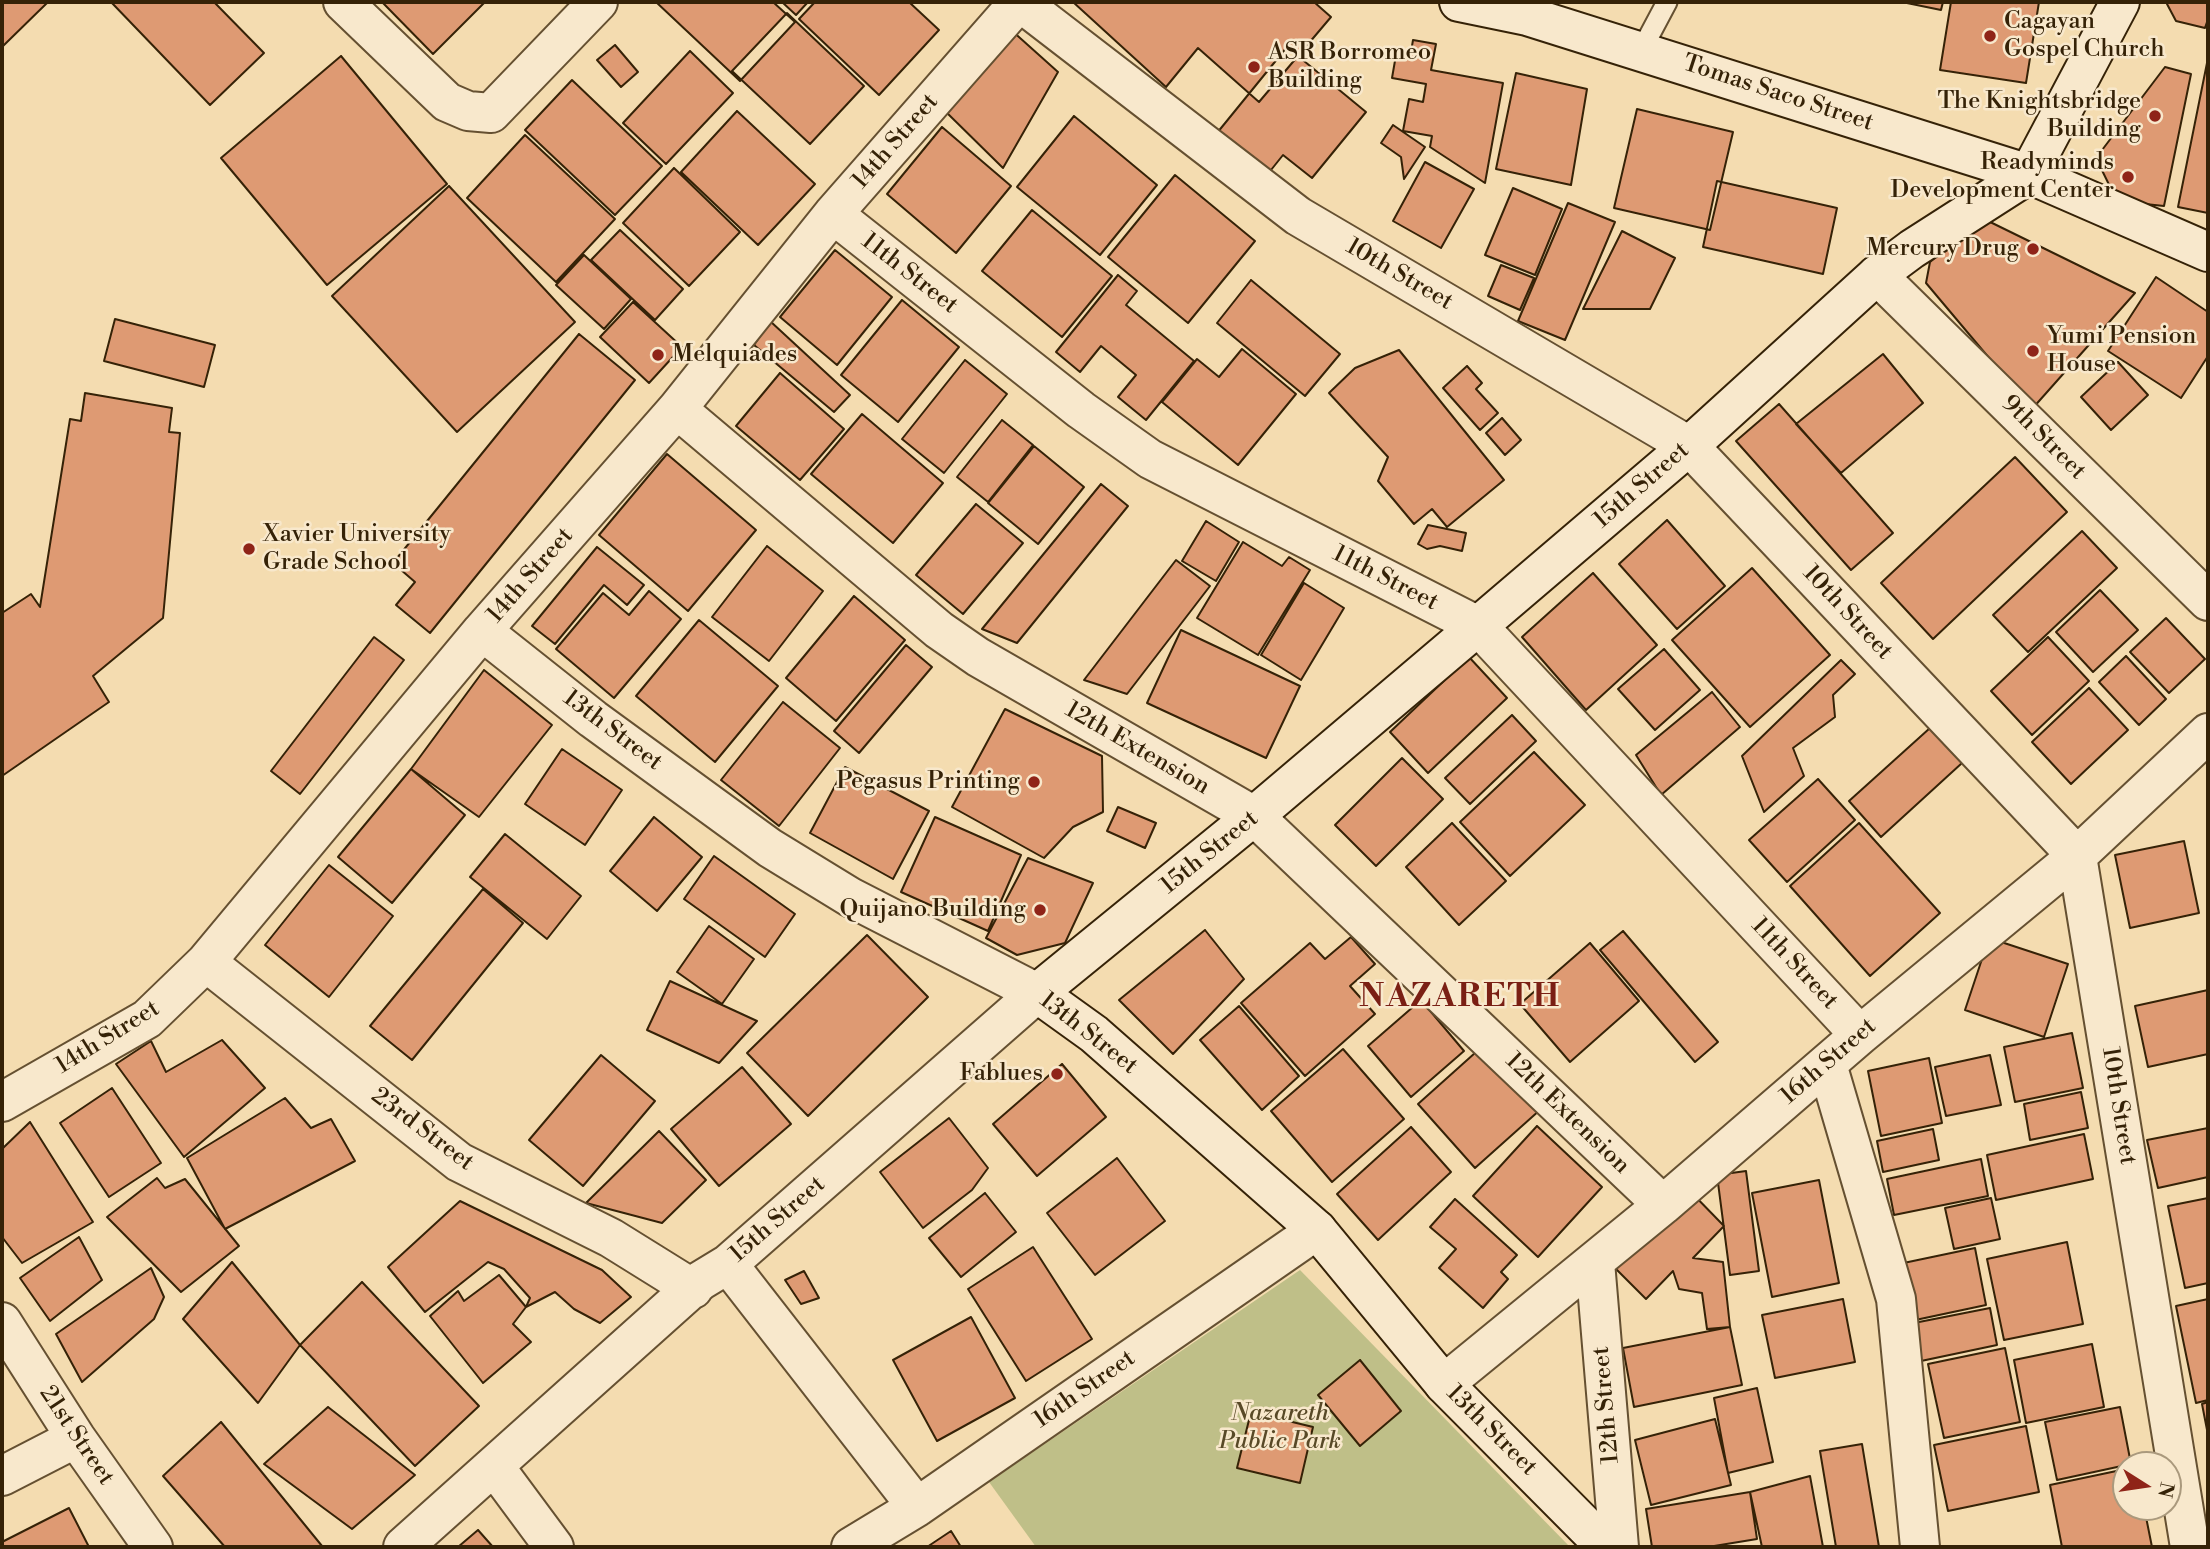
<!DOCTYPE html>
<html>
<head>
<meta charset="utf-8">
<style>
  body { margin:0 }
  #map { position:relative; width:2210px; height:1549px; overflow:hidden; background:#f4dcb0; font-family:"Libre Bodoni",serif }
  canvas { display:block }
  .frame { position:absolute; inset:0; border:4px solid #352207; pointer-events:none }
  .north { position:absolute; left:2112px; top:1451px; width:70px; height:70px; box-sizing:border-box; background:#f8e8cc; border:2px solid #aa997d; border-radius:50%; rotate:102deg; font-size:19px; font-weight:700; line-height:28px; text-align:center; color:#352207 }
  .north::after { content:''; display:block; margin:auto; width:24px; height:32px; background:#8f2418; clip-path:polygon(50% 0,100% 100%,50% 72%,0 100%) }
</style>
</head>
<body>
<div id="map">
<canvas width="2210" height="1549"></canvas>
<div class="frame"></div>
<div class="north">N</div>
</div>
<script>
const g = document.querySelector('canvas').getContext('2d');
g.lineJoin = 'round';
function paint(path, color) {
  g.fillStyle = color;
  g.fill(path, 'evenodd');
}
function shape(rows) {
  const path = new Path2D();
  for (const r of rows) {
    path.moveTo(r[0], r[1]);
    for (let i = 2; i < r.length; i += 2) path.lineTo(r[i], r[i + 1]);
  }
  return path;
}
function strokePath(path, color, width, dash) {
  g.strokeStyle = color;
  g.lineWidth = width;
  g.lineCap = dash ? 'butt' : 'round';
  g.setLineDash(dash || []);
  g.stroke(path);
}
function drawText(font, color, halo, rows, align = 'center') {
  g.font = font + ' "Libre Bodoni",serif';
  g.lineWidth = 5;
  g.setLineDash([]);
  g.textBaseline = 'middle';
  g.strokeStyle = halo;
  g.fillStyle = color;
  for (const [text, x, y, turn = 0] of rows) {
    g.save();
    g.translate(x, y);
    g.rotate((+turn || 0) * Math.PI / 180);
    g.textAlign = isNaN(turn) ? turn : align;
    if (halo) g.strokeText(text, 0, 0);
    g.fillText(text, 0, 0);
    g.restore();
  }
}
paint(shape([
  [1300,1270,1570,1547,1036,1547,989,1482]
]), '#bfbf88');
const building = shape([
  [2,2,48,2,2,47,2,2],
  [111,2,214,2,264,53,210,105,111,2],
  [382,2,485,2,433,54,382,2],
  [656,2,773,2,795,22,740,81,656,2],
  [782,2,808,2,796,15,782,2],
  [815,2,909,2,939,30,879,95,799,19,815,2],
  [1073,2,1314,2,1331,17,1259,102,1198,48,1166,87,1073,2],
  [1902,2,1943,2,1941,10,1902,2],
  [1951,2,2039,2,2026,83,1940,70,1951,2],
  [2168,2,2208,2,2208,19,2205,28,2176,21,2167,4,2168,2],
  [787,13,864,86,810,144,732,71,787,13],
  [1010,29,1058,72,1003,168,943,109,1010,29],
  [1413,40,1436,44,1431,70,1503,83,1485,183,1430,147,1432,136,1403,131,1409,99,1423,102,1426,84,1392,78,1396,55,1410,58,1413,40],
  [615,45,638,72,621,87,597,60,615,45],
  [1287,47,1366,112,1312,178,1283,155,1267,175,1217,133,1287,47],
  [690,51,733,93,666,164,623,123,690,51],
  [341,56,447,184,327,285,221,158,341,56],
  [2208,58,2208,213,2178,207,2208,58],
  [2165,67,2191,74,2164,206,2117,201,2096,158,2165,67],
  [1516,73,1587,89,1571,185,1496,169,1516,73],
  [572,80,662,166,615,215,525,130,572,80],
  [1637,109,1733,132,1710,230,1614,208,1637,109],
  [737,111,815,184,758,245,681,172,737,111],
  [1074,116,1157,185,1100,255,1017,187,1074,116],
  [1393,125,1425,147,1404,179,1401,157,1381,143,1393,125],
  [942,127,1011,186,956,253,887,194,942,127],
  [525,135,615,219,556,282,467,198,525,135],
  [1425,162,1474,189,1441,248,1393,221,1425,162],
  [674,168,740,232,689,286,623,223,674,168],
  [1175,175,1255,241,1188,323,1108,257,1175,175],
  [1717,181,1837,208,1823,274,1703,247,1717,181],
  [449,186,575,322,457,432,332,296,449,186],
  [1513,188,1562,209,1535,275,1485,255,1513,188],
  [1568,203,1615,222,1565,340,1518,321,1568,203],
  [1032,210,1112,276,1062,337,982,271,1032,210],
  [1982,218,2135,293,2032,409,1926,283,1930,262,1982,218],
  [620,230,683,289,655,320,591,260,620,230],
  [1622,231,1675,258,1650,309,1583,309,1622,231],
  [835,250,892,297,837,365,780,317,835,250],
  [584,255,631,299,604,329,556,285,584,255],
  [1501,265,1534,278,1520,310,1488,296,1501,265],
  [1118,275,1137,291,1126,305,1194,361,1146,420,1118,397,1136,375,1101,346,1080,372,1056,352,1118,275],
  [2156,277,2208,312,2208,356,2181,398,2108,351,2156,277],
  [1251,280,1340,354,1305,396,1217,323,1251,280],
  [902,300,959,347,898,422,841,375,902,300],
  [633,302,682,347,649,383,600,337,633,302],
  [115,319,215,345,204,387,104,361,115,319],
  [770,321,850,395,834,412,754,345,770,321],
  [579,334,635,380,430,633,396,605,415,582,393,563,579,334],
  [1242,349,1296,394,1238,465,1162,402,1197,359,1219,377,1242,349],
  [1399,350,1504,480,1447,527,1432,509,1414,524,1378,481,1388,457,1329,393,1355,368,1399,350],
  [1883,354,1923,403,1841,473,1796,424,1883,354],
  [965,360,1007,394,944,473,902,439,965,360],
  [2118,362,2148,395,2111,430,2081,397,2118,362],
  [1467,366,1482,383,1476,389,1498,413,1480,430,1443,388,1467,366],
  [780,373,844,429,800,480,736,426,780,373],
  [85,393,172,408,169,432,180,433,163,618,93,676,109,702,2,776,2,613,31,594,40,607,70,419,81,421,85,393],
  [1779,404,1893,533,1851,570,1736,441,1779,404],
  [862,414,943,483,893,543,811,474,862,414],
  [1502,418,1521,440,1505,455,1486,433,1502,418],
  [1002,420,1033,445,988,502,957,477,1002,420],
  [1034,446,1084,487,1038,544,988,503,1034,446],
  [667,454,756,530,688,611,599,535,667,454],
  [2015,457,2067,512,1933,639,1881,583,2015,457],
  [1101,484,1128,506,1017,643,982,629,1101,484],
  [976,504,1023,543,963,614,916,575,976,504],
  [1667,520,1725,586,1677,629,1619,564,1667,520],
  [1206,521,1239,542,1216,581,1182,561,1206,521],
  [1428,525,1466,533,1462,551,1440,546,1427,549,1418,544,1428,525],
  [2082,531,2117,568,2028,652,1993,615,2082,531],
  [1243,542,1282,566,1289,557,1310,570,1258,655,1197,618,1243,542],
  [767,546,823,591,769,661,712,617,767,546],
  [597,547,644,585,627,605,604,585,555,644,532,626,597,547],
  [1176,560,1210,586,1127,694,1084,680,1176,560],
  [1752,568,1830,655,1750,727,1672,640,1752,568],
  [1593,573,1657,645,1586,710,1522,637,1593,573],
  [1304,583,1344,608,1301,680,1261,655,1304,583],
  [2100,590,2138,630,2093,672,2056,632,2100,590],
  [649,591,681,619,614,698,556,649,603,593,629,615,649,591],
  [854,596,905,640,836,721,786,678,854,596],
  [2166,618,2205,659,2169,693,2130,652,2166,618],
  [699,620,778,686,715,762,636,696,699,620],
  [1181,630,1300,686,1266,758,1147,703,1181,630],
  [374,637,404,660,300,794,271,771,374,637],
  [2048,637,2089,681,2032,735,1991,691,2048,637],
  [906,645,932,667,859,753,834,731,906,645],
  [1664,649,1700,690,1655,730,1618,689,1664,649],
  [2126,656,2166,699,2139,725,2099,682,2126,656],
  [1469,657,1507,698,1428,773,1390,732,1469,657],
  [1841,660,1855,674,1833,695,1835,717,1793,748,1804,776,1764,812,1742,756,1841,660],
  [484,670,552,725,479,817,411,769,484,670],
  [2089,688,2128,730,2071,784,2032,742,2089,688],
  [1712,692,1740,727,1661,795,1636,755,1712,692],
  [783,702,840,748,779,826,721,780,783,702],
  [1005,709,1102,756,1103,812,1073,827,1044,858,952,807,1005,709],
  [1512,715,1536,741,1470,804,1445,778,1512,715],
  [1930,728,1962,763,1881,837,1849,801,1930,728],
  [562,749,622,790,585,845,525,804,562,749],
  [1534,752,1585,805,1510,876,1460,822,1534,752],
  [1402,758,1443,799,1376,866,1335,825,1402,758],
  [845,767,929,811,893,879,810,833,845,767],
  [411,769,465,815,392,903,338,857,411,769],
  [1818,779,1855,820,1787,882,1749,840,1818,779],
  [1118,807,1156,823,1145,848,1107,831,1118,807],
  [654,817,702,857,657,911,610,871,654,817],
  [935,817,1021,855,988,931,901,892,935,817],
  [1452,823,1506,881,1459,925,1406,867,1452,823],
  [1859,823,1940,913,1870,976,1790,886,1859,823],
  [505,834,581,896,547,939,470,877,505,834],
  [2184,841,2199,913,2130,928,2115,855,2184,841],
  [714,856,795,914,765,957,684,899,714,856],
  [1028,858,1093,883,1065,943,1017,955,986,938,1028,858],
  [329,865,393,916,329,997,265,945,329,865],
  [483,889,523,923,412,1060,370,1026,483,889],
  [709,926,754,959,722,1004,677,972,709,926],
  [1205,930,1244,979,1173,1054,1119,1000,1205,930],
  [1623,931,1718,1042,1695,1062,1600,950,1623,931],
  [867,935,928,997,808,1116,747,1053,867,935],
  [1351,937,1375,964,1350,986,1375,1014,1305,1076,1241,1003,1310,943,1325,959,1351,937],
  [1989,938,2068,964,2044,1037,1965,1010,1989,938],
  [1590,943,1639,1001,1570,1062,1520,1004,1590,943],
  [670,981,757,1021,719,1063,647,1030,670,981],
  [2208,990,2208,1054,2148,1067,2135,1006,2208,990],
  [1421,1000,1464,1051,1411,1097,1368,1046,1421,1000],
  [1239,1006,1299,1076,1262,1110,1200,1040,1239,1006],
  [2072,1033,2083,1088,2015,1102,2004,1047,2072,1033],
  [222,1040,265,1088,184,1157,116,1064,151,1041,166,1072,222,1040],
  [1485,1044,1541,1109,1475,1168,1418,1104,1485,1044],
  [1343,1049,1404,1119,1332,1182,1271,1111,1343,1049],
  [601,1055,655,1101,583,1186,529,1140,601,1055],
  [1990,1055,2001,1105,1946,1116,1935,1067,1990,1055],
  [1929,1058,1942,1123,1881,1136,1868,1071,1929,1058],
  [1062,1064,1106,1117,1037,1176,993,1124,1062,1064],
  [742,1067,791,1124,719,1186,671,1129,742,1067],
  [112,1088,161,1163,109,1197,60,1123,112,1088],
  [2081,1092,2088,1128,2030,1140,2024,1104,2081,1092],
  [285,1098,311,1128,331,1119,355,1161,225,1229,187,1158,285,1098],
  [949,1118,988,1168,972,1190,923,1228,880,1172,949,1118],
  [30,1122,93,1222,22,1263,2,1237,2,1149,30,1122],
  [1537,1126,1602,1187,1538,1257,1473,1196,1537,1126],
  [1411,1127,1451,1172,1378,1240,1337,1194,1411,1127],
  [2208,1128,2208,1177,2158,1188,2147,1140,2208,1128],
  [1933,1129,1939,1160,1883,1172,1877,1141,1933,1129],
  [659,1131,706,1180,662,1223,586,1203,659,1131],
  [2084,1134,2093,1179,1996,1200,1987,1155,2084,1134],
  [1117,1158,1165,1221,1095,1275,1047,1213,1117,1158],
  [1981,1159,1988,1196,1894,1215,1887,1179,1981,1159],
  [1746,1171,1759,1271,1730,1275,1717,1175,1746,1171],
  [157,1178,165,1188,185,1179,239,1246,181,1292,107,1217,157,1178],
  [1819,1180,1839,1283,1772,1297,1752,1193,1819,1180],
  [1688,1189,1724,1226,1693,1258,1723,1262,1730,1327,1707,1329,1702,1293,1679,1289,1673,1271,1646,1299,1613,1266,1688,1189],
  [985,1193,1016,1232,961,1277,929,1238,985,1193],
  [1991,1198,2000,1239,1954,1249,1945,1208,1991,1198],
  [2208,1198,2208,1283,2185,1288,2168,1206,2208,1198],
  [1455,1199,1517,1255,1501,1272,1508,1279,1483,1308,1439,1268,1456,1249,1430,1227,1455,1199],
  [460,1201,602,1270,631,1297,600,1323,574,1309,555,1292,526,1307,530,1298,504,1269,488,1262,425,1312,388,1267,460,1201],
  [79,1237,102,1280,50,1321,20,1278,79,1237],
  [2067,1242,2083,1324,2004,1340,1987,1259,2067,1242],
  [1033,1247,1092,1339,1026,1381,968,1289,1033,1247],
  [1975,1248,1986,1305,1906,1322,1894,1265,1975,1248],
  [232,1262,300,1345,258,1403,183,1319,232,1262],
  [151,1268,164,1297,154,1319,82,1382,56,1334,151,1268],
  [804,1271,819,1298,801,1304,785,1280,804,1271],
  [499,1275,526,1307,513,1324,531,1342,483,1383,430,1316,458,1291,464,1301,499,1275],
  [362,1282,479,1406,415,1466,300,1345,362,1282],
  [1843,1299,1855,1362,1775,1378,1762,1315,1843,1299],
  [2208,1299,2208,1400,2196,1403,2176,1306,2208,1299],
  [1990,1308,1997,1345,1921,1361,1914,1323,1990,1308],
  [971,1317,1015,1398,937,1441,893,1360,971,1317],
  [1730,1327,1742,1385,1634,1407,1623,1348,1730,1327],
  [2092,1344,2104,1407,2026,1423,2014,1360,2092,1344],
  [2005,1348,2020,1422,1944,1438,1928,1364,2005,1348],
  [1360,1360,1401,1411,1360,1446,1318,1395,1360,1360],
  [1757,1388,1773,1462,1728,1473,1714,1398,1757,1388],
  [2208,1402,2208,1435,2202,1404,2208,1402],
  [328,1407,415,1475,352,1529,264,1464,328,1407],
  [2120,1407,2131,1464,2057,1480,2045,1422,2120,1407],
  [1251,1412,1313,1427,1300,1483,1237,1468,1251,1412],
  [1715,1419,1731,1485,1651,1505,1635,1440,1715,1419],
  [221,1422,322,1546,320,1547,225,1547,163,1476,221,1422],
  [2026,1426,2039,1492,1948,1511,1934,1445,2026,1426],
  [1862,1444,1879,1547,1836,1547,1820,1451,1862,1444],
  [2126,1469,2126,1507,2144,1507,2152,1547,2062,1547,2050,1485,2126,1469],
  [1810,1476,1823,1547,1762,1547,1750,1492,1810,1476],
  [1750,1492,1757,1539,1708,1547,1652,1547,1646,1509,1750,1492],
  [69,1508,89,1547,2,1547,2,1542,69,1508],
  [478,1530,493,1547,458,1547,478,1530],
  [951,1531,961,1547,927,1547,951,1531]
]);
paint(building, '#de9a73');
strokePath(building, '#352207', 2);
const lane = shape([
  [1641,51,1667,2]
]);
const street = shape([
  [343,2,447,102,468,111,491,113,598,2],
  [1020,2,1298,216,1689,446,2077,856,2190,1547],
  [833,214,1081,410,1150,459,1478,626,1860,1035],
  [1877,275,2208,601],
  [677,409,939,630,978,657,1254,816,1663,1205],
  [206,962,459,1162,611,1238,693,1289],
  [1827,1064,1896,1299,1920,1547],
  [2,1102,147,1019,206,962,482,631,677,409,833,214,1019,2],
  [1595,1262,1619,1547],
  [728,1264,917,1507],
  [2,1322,76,1438,153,1547],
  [1444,1384,1663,1205,1860,1035,2077,856,2208,733],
  [494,1466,554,1547],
  [2,1476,76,1438],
  [403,1547,700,1281,728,1264,1037,993,850,897,770,848,593,719,482,631],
  [851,1547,917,1507,1317,1230]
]);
const secondary = shape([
  [1459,2,1527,16,2029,174,2208,252],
  [1606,1547,1444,1384,1317,1230,1094,1034,1037,993,1254,816,1478,626,1689,446,1877,275,1912,249,2029,174,2120,2]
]);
strokePath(lane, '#655031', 23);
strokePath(street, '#655031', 42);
strokePath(secondary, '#352207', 42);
strokePath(lane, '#f8e8cc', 19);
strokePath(street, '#f8e8cc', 38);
strokePath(secondary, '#f8e8cc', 38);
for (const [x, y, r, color] of [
  [1990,36,7,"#8f2418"],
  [1254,67,7,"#8f2418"],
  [2155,116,7,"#8f2418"],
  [2128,177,7,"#8f2418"],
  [2033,249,7,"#8f2418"],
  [2033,351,7,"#8f2418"],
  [658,355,7,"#8f2418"],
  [249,549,7,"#8f2418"],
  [1034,782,7,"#8f2418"],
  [1040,910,7,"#8f2418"],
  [1057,1074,7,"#8f2418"]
]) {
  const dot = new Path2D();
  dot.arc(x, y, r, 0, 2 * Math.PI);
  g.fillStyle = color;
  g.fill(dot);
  strokePath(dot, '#f8e8cc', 2.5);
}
drawText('24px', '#352207', '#f8e8cc', [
  ["Cagayan",2004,22,"left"],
  ["Gospel Church",2004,50,"left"],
  ["ASR Borromeo",1268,53,"left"],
  ["Building",1268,81,"left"],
  ["The Knightsbridge",2141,102],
  ["Building",2141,130],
  ["Readyminds",2114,163],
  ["Development Center",2114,191],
  ["Mercury Drug",2019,249],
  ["Yumi Pension",2047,337,"left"],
  ["House",2047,365,"left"],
  ["Melquiades",672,355,"left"],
  ["Xavier University",263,535,"left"],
  ["Grade School",263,563,"left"],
  ["Pegasus Printing",1020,782],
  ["Quijano Building",1026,910],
  ["Fablues",1043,1074]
], 'right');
drawText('24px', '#352207', '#f8e8cc', [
  ["Tomas Saco Street",1778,94,18],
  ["14th Street",896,142,-49],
  ["11th Street",909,274,38],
  ["10th Street",1399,275,30],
  ["9th Street",2043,438,45],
  ["15th Street",1642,486,-41],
  ["14th Street",531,576,-49],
  ["11th Street",1385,579,27],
  ["10th Street",1847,613,47],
  ["13th Street",612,731,37],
  ["12th Extension",1137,749,30],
  ["15th Street",1210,853,-39],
  ["11th Street",1794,964,47],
  ["13th Street",1088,1034,38],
  ["14th Street",108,1038,-32],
  ["16th Street",1829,1062,-41],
  ["10th Street",2118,1106,81],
  ["12th Extension",1567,1114,44],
  ["23rd Street",422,1130,37],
  ["15th Street",778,1220,-41],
  ["16th Street",1085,1390,-35],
  ["12th Street",1607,1405,-95],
  ["13th Street",1491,1431,45],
  ["21st Street",76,1436,56]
]);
drawText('italic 24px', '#584927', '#f8e8cc', [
  ["Nazareth",1280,1414],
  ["Public Park",1280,1442]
]);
g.letterSpacing = '2px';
drawText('bold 32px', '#7a1f14', '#f8e8cc', [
  ["NAZARETH",1460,998]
]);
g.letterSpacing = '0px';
</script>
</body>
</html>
